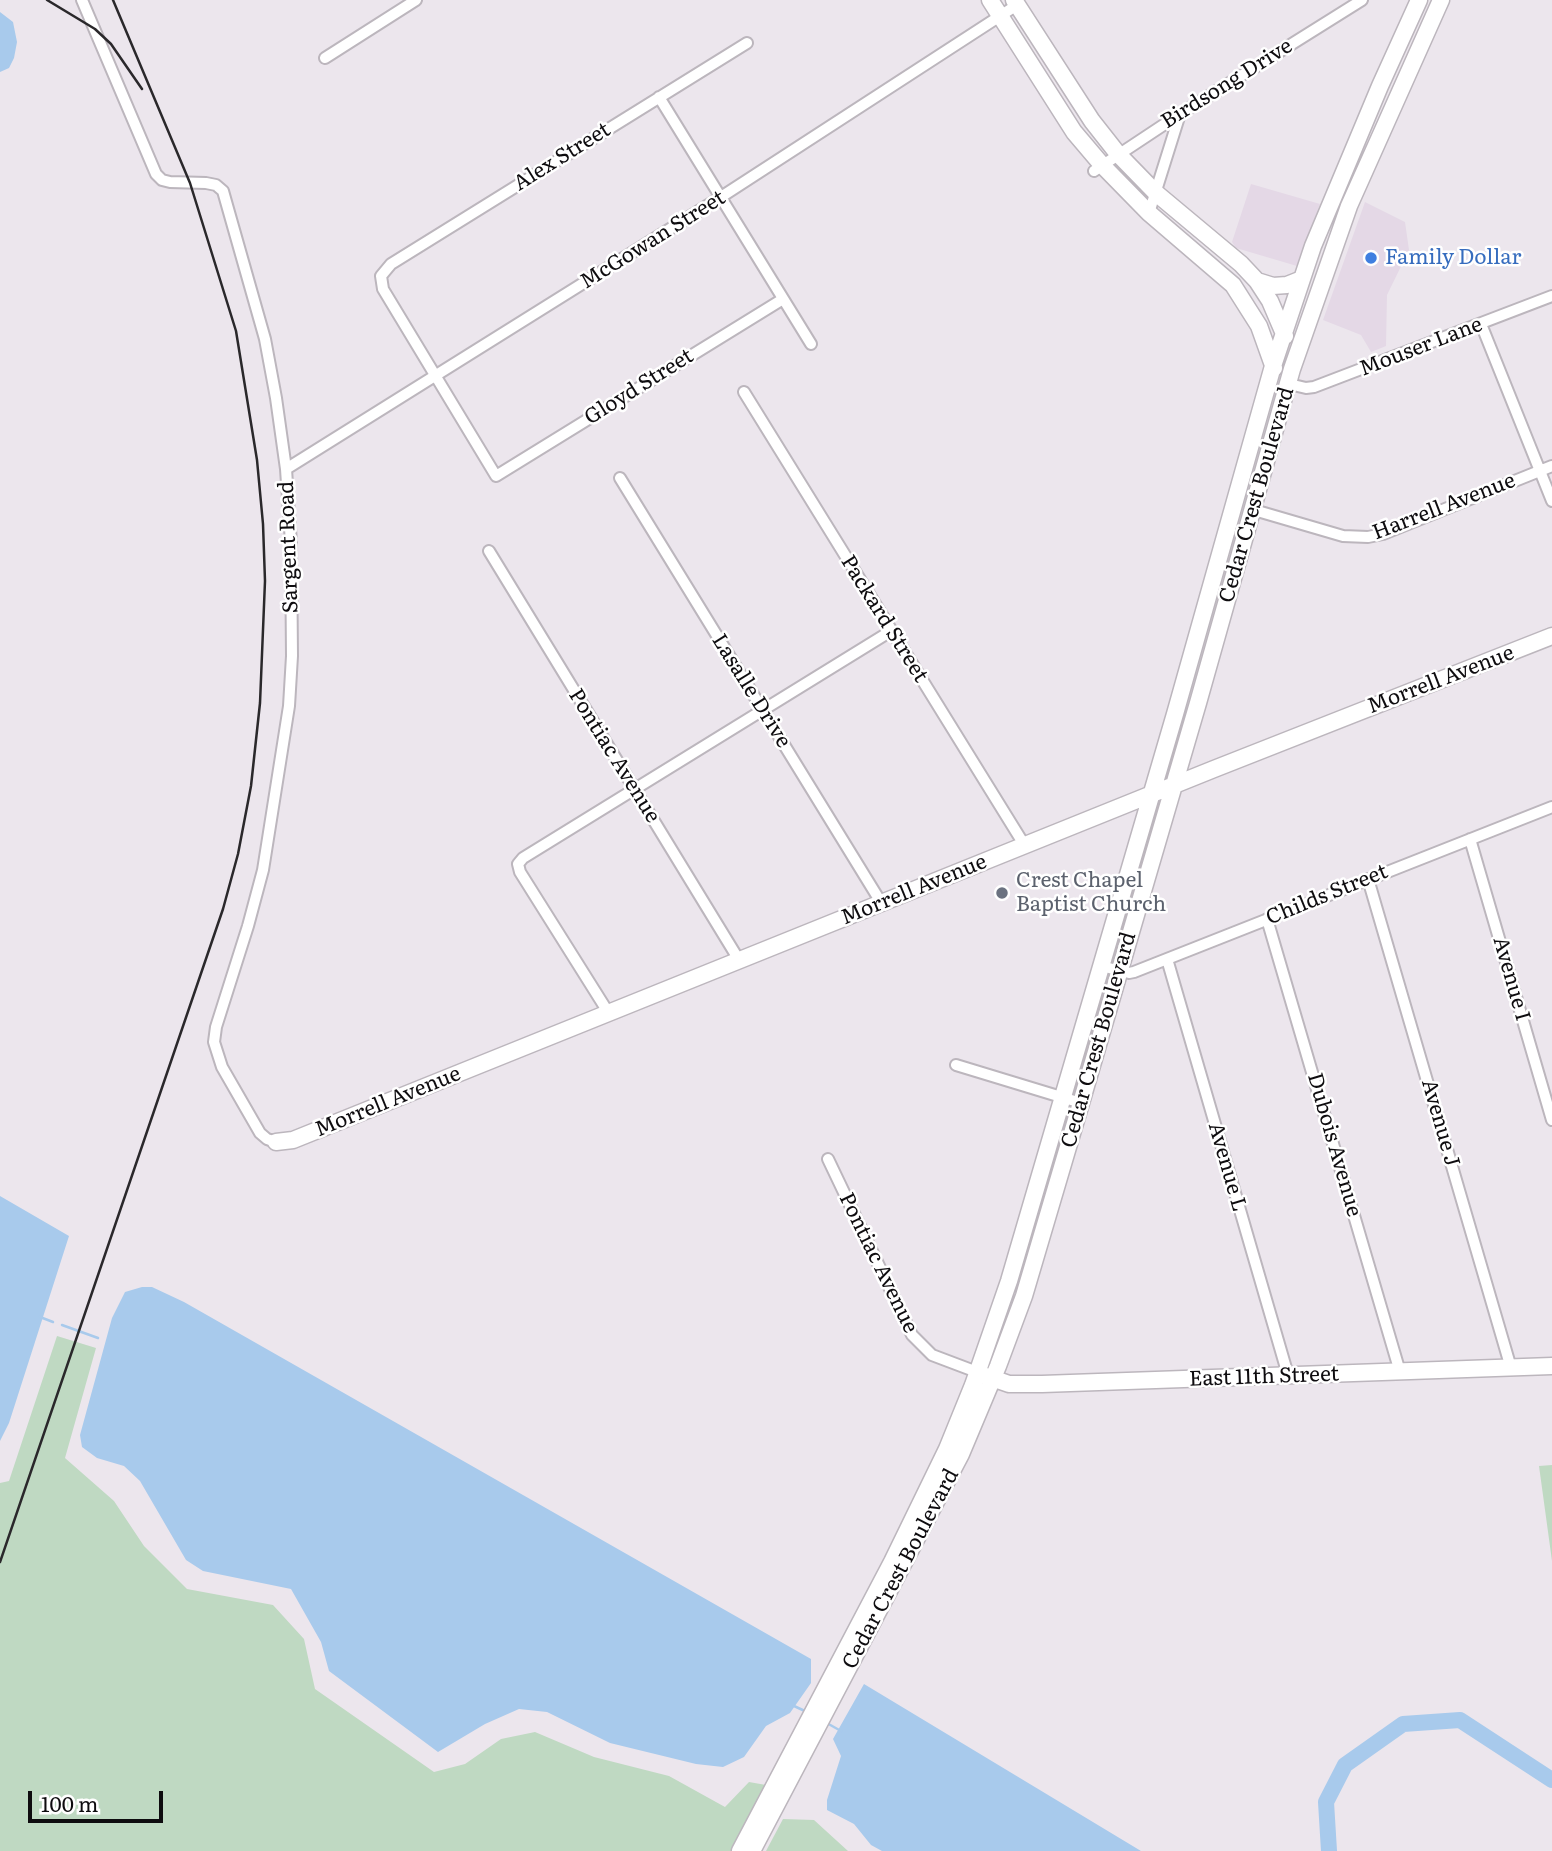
<!DOCTYPE html>
<html>
<head>
<meta charset="utf-8">
<style>
  body { margin:0 }
  #map { position:relative; width:1552px; height:1851px; overflow:hidden; background:#ece6ed; font-family:Literata,serif }
  canvas { display:block }
  .scale { position:absolute; left:28px; top:1791px; width:135px; height:32px; box-sizing:border-box; border:4px solid #0e0c0f; border-top:0; padding-left:9px; font-size:21px; line-height:24px; white-space:nowrap; color:#0e0c0f; -webkit-text-stroke:5px #fff; paint-order:stroke }
</style>
</head>
<body>
<div id="map">
<canvas width="1552" height="1851"></canvas>
<div class="scale">100 m</div>
</div>
<script>
const g = document.querySelector('canvas').getContext('2d');
g.lineJoin = 'round';
function paint(path, color) {
  g.fillStyle = color;
  g.fill(path, 'evenodd');
}
function shape(rows) {
  const path = new Path2D();
  for (const r of rows) {
    path.moveTo(r[0], r[1]);
    for (let i = 2; i < r.length; i += 2) path.lineTo(r[i], r[i + 1]);
  }
  return path;
}
function strokePath(path, color, width, dash) {
  g.strokeStyle = color;
  g.lineWidth = width;
  g.lineCap = dash ? 'butt' : 'round';
  g.setLineDash(dash || []);
  g.stroke(path);
}
function drawText(font, color, halo, rows, align = 'center') {
  g.font = font + ' Literata,serif';
  g.lineWidth = 5;
  g.setLineDash([]);
  g.textBaseline = 'middle';
  g.strokeStyle = halo;
  g.fillStyle = color;
  for (const [text, x, y, turn = 0] of rows) {
    g.save();
    g.translate(x, y);
    g.rotate((+turn || 0) * Math.PI / 180);
    g.textAlign = isNaN(turn) ? turn : align;
    if (halo) g.strokeText(text, 0, 0);
    g.fillText(text, 0, 0);
    g.restore();
  }
}
paint(shape([
  [1251,184,1320,204,1297,266,1236,248,1232,242],
  [1365,202,1405,222,1409,250,1387,295,1386,346,1371,352,1361,335,1323,320]
]), '#e4d8e6');
paint(shape([
  [57,1336,96,1348,65,1458,114,1501,144,1546,187,1589,273,1605,304,1639,315,1689,434,1772,465,1764,501,1739,535,1732,594,1757,669,1776,725,1807,749,1782,766,1785,731,1851,0,1851,0,1483,9,1481],
  [1552,1465,1552,1561,1539,1466],
  [783,1819,814,1820,848,1851,766,1851]
]), '#bfd9c2');
paint(shape([
  [0,12,13,22,17,42,14,58,9,68,0,72],
  [0,1196,69,1236,9,1423,0,1441],
  [142,1287,152,1287,184,1302,811,1659,811,1683,790,1713,766,1726,744,1757,723,1767,696,1764,610,1743,547,1712,519,1709,485,1724,438,1752,329,1671,321,1642,291,1589,203,1571,186,1560,140,1481,124,1466,97,1458,82,1447,80,1435,112,1318,125,1292],
  [864,1684,1141,1851,882,1851,871,1845,854,1824,827,1810,827,1800,841,1756,833,1739]
]), '#a8caec');
strokePath(shape([
  [40,1317,53,1322],
  [62,1325,98,1338],
  [794,1706,807,1712],
  [825,1722,841,1731]
]), '#a8caec', 2.5);
strokePath(shape([
  [1329,1851,1326,1802,1345,1765,1403,1724,1460,1720,1552,1780]
]), '#a8caec', 16);
const street = shape([
  [82,0,156,174,162,180,170,182,206,183,216,185,223,191,265,339,276,398,286,469,291,543,292,656,289,706,263,870,248,926,216,1027,214,1042,222,1067,260,1133,267,1139,276,1142],
  [747,43,391,264,381,276,383,289,496,476,783,299],
  [325,58,416,0],
  [659,97,811,344],
  [1094,171,1180,114,1362,0],
  [1149,213,1180,114],
  [1481,324,1552,501],
  [1289,384,1306,388,1314,387,1552,296],
  [744,392,1025,846],
  [286,469,721,197,1017,5],
  [620,478,882,904],
  [1254,510,1343,536,1368,537,1383,534,1552,466],
  [489,551,739,960],
  [1470,839,1552,1120],
  [1368,879,1511,1368],
  [1267,919,1400,1372],
  [1167,959,1288,1375],
  [1101,966,1129,973,1134,972,1552,807],
  [608,1012,520,872,518,864,523,858,891,631],
  [956,1065,1081,1103],
  [828,1159,912,1335,932,1355,977,1372]
]);
const secondary = shape([
  [990,0,1074,132,1102,165,1149,213,1233,285,1259,326,1274,368],
  [1014,0,1092,121,1118,154,1156,193,1241,264,1257,281,1270,301,1285,336],
  [1257,281,1273,286,1287,285,1302,279],
  [276,1142,293,1140,1214,769,1552,636],
  [986,1376,1009,1384,1042,1384,1552,1366],
  [740,1851,892,1562,947,1449,973,1385,1009,1281,1175,714,1273,366,1313,246,1380,86,1419,0],
  [752,1851,961,1454,998,1366,1024,1296,1081,1103,1198,703,1292,369,1349,206,1441,0]
]);
strokePath(street, '#bcb6bd', 14);
strokePath(secondary, '#bcb6bd', 19);
strokePath(street, '#fff', 10);
strokePath(secondary, '#fff', 16);
strokePath(shape([
  [47,0,95,29,111,44,142,89],
  [0,1562,223,909,238,854,251,786,260,703,265,581,263,524,257,460,236,331,190,183,113,0]
]), '#2a282b', 2.5);
for (const [x, y, r, color] of [
  [1371,258,7,"#3f7fe0"],
  [1002,893,7,"#6b7280"]
]) {
  const dot = new Path2D();
  dot.arc(x, y, r, 0, 2 * Math.PI);
  g.fillStyle = color;
  g.fill(dot);
  strokePath(dot, '#fff', 2.5);
}
drawText('21px', '#0e0c0f', '#fff', [
  ["Birdsong Drive",1227,84,-32],
  ["Alex Street",562,157,-32],
  ["McGowan Street",653,240,-32],
  ["Mouser Lane",1421,347,-21],
  ["Gloyd Street",639,387,-32],
  ["Cedar Crest Boulevard",1257,495,-74],
  ["Harrell Avenue",1444,507,-21],
  ["Sargent Road",289,547,-92],
  ["Packard Street",884,619,58],
  ["Morrell Avenue",1441,680,-21],
  ["Lasalle Drive",751,691,58],
  ["Pontiac Avenue",614,756,58],
  ["Morrell Avenue",914,890,-22],
  ["Childs Street",1327,895,-22],
  ["Avenue I",1511,979,74],
  ["Cedar Crest Boulevard",1099,1040,-74],
  ["Morrell Avenue",388,1102,-22],
  ["Avenue J",1440,1123,74],
  ["Dubois Avenue",1334,1145,74],
  ["Avenue L",1227,1167,74],
  ["Pontiac Avenue",878,1263,64],
  ["East 11th Street",1264,1377,-2],
  ["Cedar Crest Boulevard",901,1569,-62]
]);
drawText('21px', '#366cbe', '#fff', [
  ["Family Dollar",1385,258]
], 'left');
drawText('21px', '#5b616d', '#fff', [
  ["Crest Chapel",1016,881],
  ["Baptist Church",1016,905]
], 'left');
</script>
</body>
</html>
